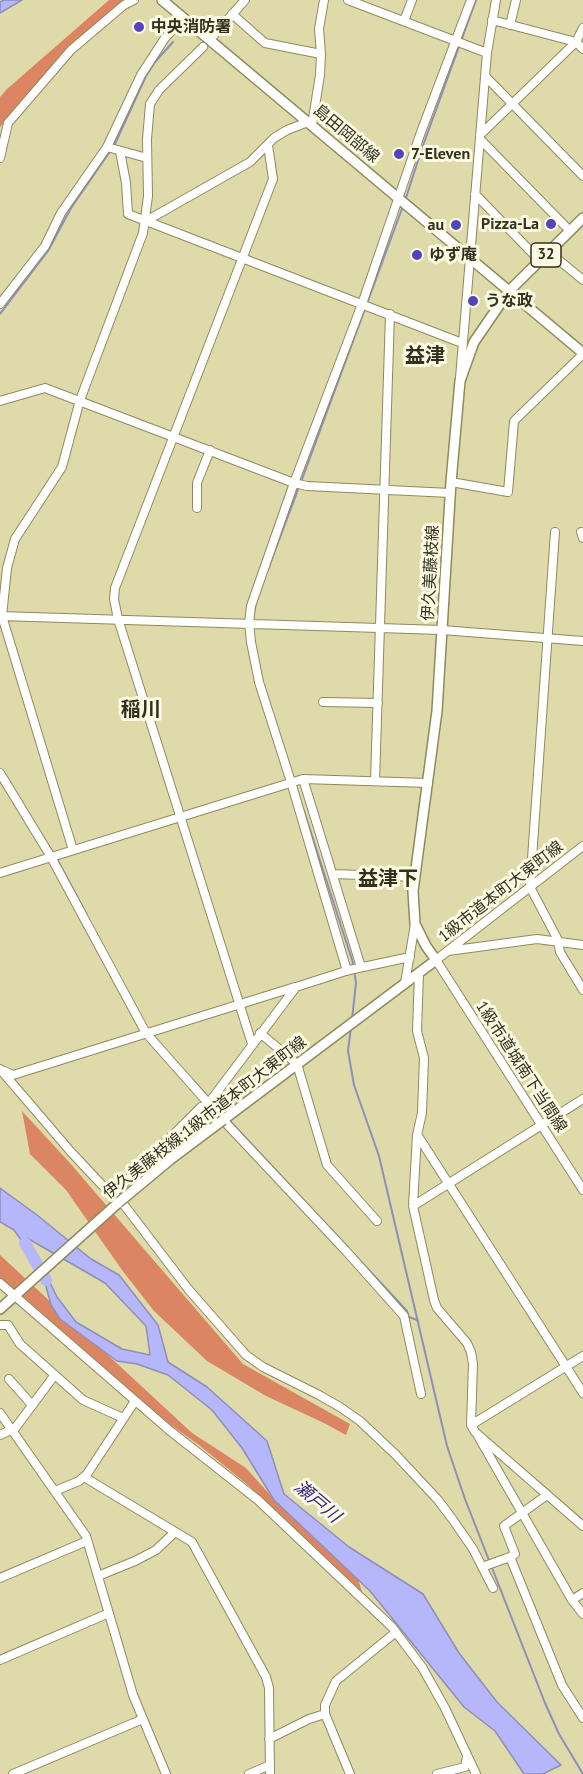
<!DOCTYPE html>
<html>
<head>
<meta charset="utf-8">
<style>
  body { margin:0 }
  canvas { display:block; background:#dfdaaa }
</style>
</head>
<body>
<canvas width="583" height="1774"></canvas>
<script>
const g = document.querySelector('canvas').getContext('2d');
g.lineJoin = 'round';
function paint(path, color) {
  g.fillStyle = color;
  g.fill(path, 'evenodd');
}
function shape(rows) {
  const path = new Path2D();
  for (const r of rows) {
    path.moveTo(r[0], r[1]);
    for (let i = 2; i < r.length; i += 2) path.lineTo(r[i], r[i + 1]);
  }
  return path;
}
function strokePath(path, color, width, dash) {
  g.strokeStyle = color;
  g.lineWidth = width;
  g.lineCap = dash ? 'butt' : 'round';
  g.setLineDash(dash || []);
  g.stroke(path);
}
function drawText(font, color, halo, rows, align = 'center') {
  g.font = font + ' "PT Sans","Noto Sans JP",sans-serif';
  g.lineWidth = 6;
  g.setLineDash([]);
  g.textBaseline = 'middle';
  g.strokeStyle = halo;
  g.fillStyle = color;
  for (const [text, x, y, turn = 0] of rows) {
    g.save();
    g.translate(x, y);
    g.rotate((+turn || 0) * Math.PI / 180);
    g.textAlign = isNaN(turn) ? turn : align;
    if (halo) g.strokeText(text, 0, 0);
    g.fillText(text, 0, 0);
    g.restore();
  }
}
paint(shape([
  [109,0,125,0,0,127,0,97,7,89],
  [22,1111,69,1162,243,1364,350,1424,346,1435,324,1423,266,1396,207,1361,154,1311,122,1270,66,1190,30,1154],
  [0,1255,192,1433,246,1468,272,1497,358,1579,362,1592,248,1485,199,1445,143,1405,76,1349,0,1278]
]), '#dc8562');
const water = shape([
  [4,0,22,0,0,13,0,2,4,0],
  [0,1188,37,1215,91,1259,119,1275,158,1325,168,1362,207,1387,267,1441,284,1494,349,1547,423,1594,459,1653,497,1702,561,1765,543,1774,524,1774,495,1731,464,1707,370,1591,274,1500,242,1448,212,1410,168,1375,137,1364,117,1361,60,1319,51,1305,43,1275,45,1272,57,1297,76,1322,122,1349,150,1355,146,1326,105,1283,27,1238,36,1253,33,1257,14,1230,0,1222,0,1188]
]);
paint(water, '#b5b7fa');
strokePath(water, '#8e8fb8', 1.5);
strokePath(shape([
  [114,146,146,76,155,62,173,42],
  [405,201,421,151,476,0],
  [0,314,48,251,71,208,111,150],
  [301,482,403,206],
  [267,572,299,487],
  [253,618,256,603],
  [303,808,353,963,356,983,352,1019],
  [41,834,54,854],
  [57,859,87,915],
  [351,1027,348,1051,354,1085,379,1156,447,1446,465,1499,545,1703,559,1734,583,1774],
  [193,1080,209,1098],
  [213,1102,225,1116],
  [229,1120,407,1311,409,1317,417,1320]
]), '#8e8fb8', 2);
strokePath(shape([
  [25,1243,46,1280]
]), '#b5b7fa', 12);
const minor = shape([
  [348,0,487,53],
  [232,14,265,43,321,54],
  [492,20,576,42,583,49],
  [404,21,412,0],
  [510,25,516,0],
  [214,35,245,0],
  [485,76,583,176],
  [312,125,320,75,321,54,319,29,324,0],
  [480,135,576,42,583,28],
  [480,139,570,231],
  [107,147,147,158],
  [120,151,126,183,128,214,462,343],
  [0,158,8,123,71,50,124,5,134,0],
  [475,194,540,261],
  [146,221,250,162,274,138,287,130,308,122],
  [549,252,583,280],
  [0,304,45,246,61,213,107,147,141,75,165,38,183,18],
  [460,378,487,53,496,0],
  [0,401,45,388,294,483,307,486,450,493],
  [451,482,508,492,514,421,583,354],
  [197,508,197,483,210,450],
  [555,532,530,887,558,940,560,952,583,990],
  [581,532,583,538],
  [0,616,442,630,583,641],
  [323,702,378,703],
  [0,773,51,857,146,1033,223,1120,346,1251,404,1316,421,1394],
  [303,779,361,967],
  [375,781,390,314],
  [583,846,436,960,583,1190],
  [73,850,2,616,7,568,15,539,62,467,80,400,143,233,148,196,147,139,150,104,159,90,203,47],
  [0,873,303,779,428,783],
  [333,874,415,877],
  [448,951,537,939,583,945],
  [347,971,291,782,259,682,251,642,249,623,251,606,294,483,362,304,421,132,471,0],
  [419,973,417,1031,424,1058,422,1113,417,1135,413,1206,434,1300,437,1308,467,1343,471,1352,473,1364,471,1425,475,1432,583,1526],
  [405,983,415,924],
  [260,1033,297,1064,327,1165,377,1221],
  [252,1044,118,619,114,599,115,588,273,179,268,145],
  [0,1069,71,1152,102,1185,121,1201,189,1290,246,1355,263,1367,319,1395,340,1407,360,1421,396,1455,438,1500,453,1520,473,1549,493,1588],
  [4,1071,13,1075,295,987],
  [418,1136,583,1393],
  [188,1146,185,1137,187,1132,296,987,349,970,410,957],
  [113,1194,201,1107],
  [413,1206,583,1099],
  [0,1283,169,1430,258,1500,392,1627,422,1667,445,1708,476,1774],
  [0,1325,8,1325,20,1344,83,1400,123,1418],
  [9,1379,32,1405],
  [0,1413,86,1536,133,1695,166,1774],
  [471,1425,583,1356],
  [13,1431,54,1376],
  [0,1435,11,1430],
  [478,1436,572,1600],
  [84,1477,192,1542,266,1677,269,1688,270,1774],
  [55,1491,79,1481,87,1474,135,1401],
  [510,1557,515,1554,504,1526,547,1495],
  [482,1567,510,1557,562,1685,583,1718],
  [98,1576,135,1561,156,1550,175,1532],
  [0,1578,87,1541],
  [583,1593,572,1600,583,1614],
  [0,1660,109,1613],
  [269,1739,309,1719,325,1714],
  [13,1774,143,1719],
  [249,1774,270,1765],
  [350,1774,325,1714,325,1705,336,1681,396,1632],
  [437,1774,465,1767,467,1756]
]);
const major = shape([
  [162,0,583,353],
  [223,1120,436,960,426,946,415,924,413,891,437,711,451,482,460,381,474,342,509,291,583,218],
  [0,1309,118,1203]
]);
strokePath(minor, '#8f8a5c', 10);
strokePath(major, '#8f8a5c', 12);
strokePath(minor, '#fff', 8);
strokePath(major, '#fff', 9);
const majorBridge = shape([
  [118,1203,171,1159,223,1120]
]);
strokePath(majorBridge, '#8f8a5c', 12, []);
strokePath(majorBridge, '#fff', 9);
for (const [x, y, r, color] of [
  [139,27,6,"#5244bb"],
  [399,154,6,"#5244bb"],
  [551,224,6,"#5244bb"],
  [456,225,6,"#5244bb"],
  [417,255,6,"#5244bb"],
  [473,301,6,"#5244bb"]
]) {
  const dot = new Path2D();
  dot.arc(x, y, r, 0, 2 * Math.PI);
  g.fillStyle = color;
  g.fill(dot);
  strokePath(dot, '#fcfae2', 2);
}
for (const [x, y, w] of [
  [546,255,30]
]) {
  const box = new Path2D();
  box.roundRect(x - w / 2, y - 12, w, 24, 4.5);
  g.fillStyle = '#fcfae2';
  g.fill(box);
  strokePath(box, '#33311e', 1.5);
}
drawText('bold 15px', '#33311e', null, [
  ["32",546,255]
]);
drawText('bold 16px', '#33311e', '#fcfae2', [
  ["中央消防署",151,27],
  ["7-Eleven",411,154],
  ["Pizza-La",539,224,"right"],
  ["au",444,225,"right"],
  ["ゆず庵",429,255],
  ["うな政",485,301]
], 'left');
drawText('16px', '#33311e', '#fcfae2', [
  ["島田岡部線",346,134,40],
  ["伊久美藤枝線",431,573,-87],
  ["1級市道本町大東町線",501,892,-38],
  ["1級市道城南下当間線",521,1067,57],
  ["伊久美藤枝線;1級市道本町大東町線",205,1118,-38]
]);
drawText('italic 18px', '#342683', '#fcfae2', [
  ["瀬戸川",317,1502,40]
]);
drawText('bold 20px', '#33311e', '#fcfae2', [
  ["益津",425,356],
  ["稲川",141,710],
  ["益津下",388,879]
]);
</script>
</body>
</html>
